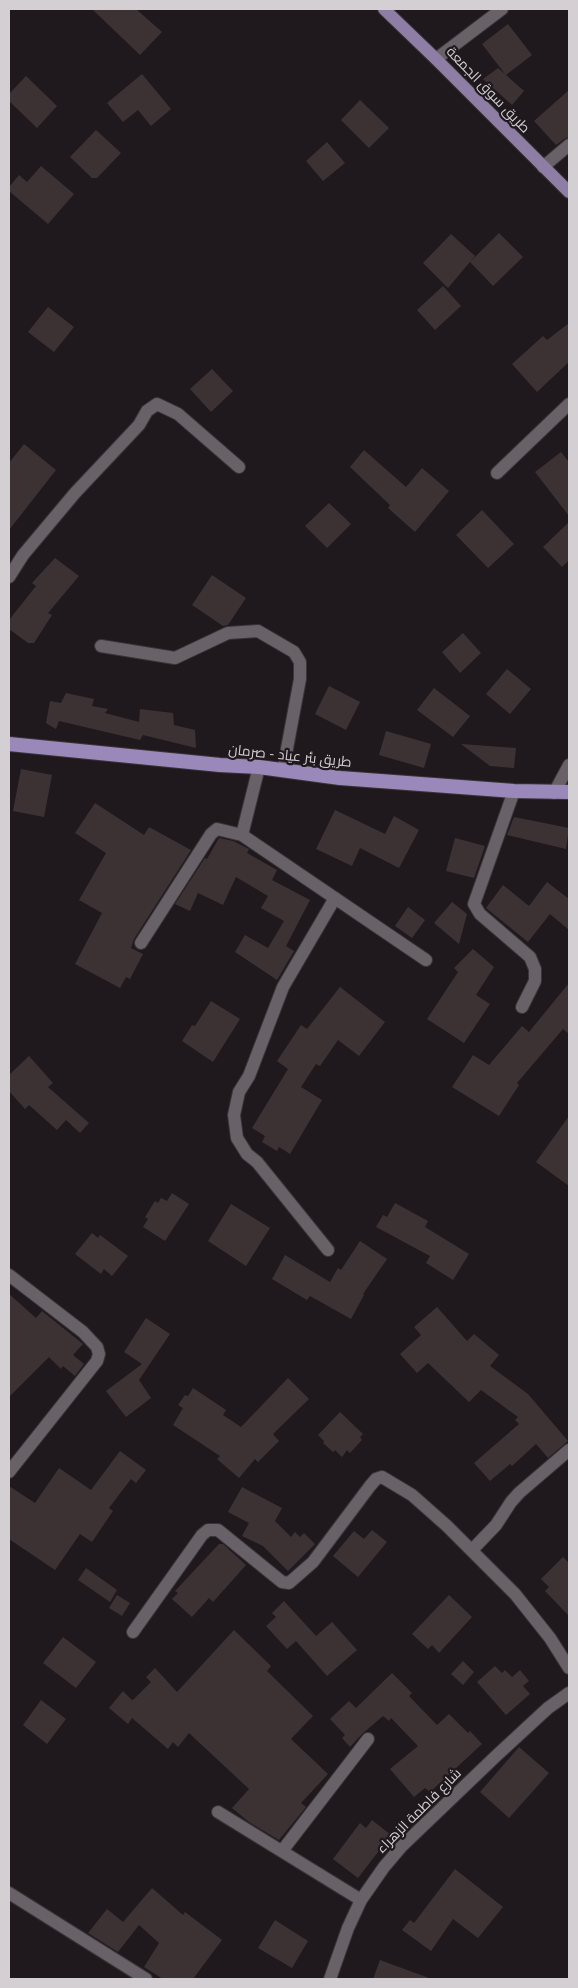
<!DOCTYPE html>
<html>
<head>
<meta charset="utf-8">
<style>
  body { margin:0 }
  #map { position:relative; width:578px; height:1988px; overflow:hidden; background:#1f191e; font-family:"Public Sans",sans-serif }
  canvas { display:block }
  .frame { position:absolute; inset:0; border:10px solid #d4cfd3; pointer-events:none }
</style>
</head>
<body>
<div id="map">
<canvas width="578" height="1988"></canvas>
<div class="frame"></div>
</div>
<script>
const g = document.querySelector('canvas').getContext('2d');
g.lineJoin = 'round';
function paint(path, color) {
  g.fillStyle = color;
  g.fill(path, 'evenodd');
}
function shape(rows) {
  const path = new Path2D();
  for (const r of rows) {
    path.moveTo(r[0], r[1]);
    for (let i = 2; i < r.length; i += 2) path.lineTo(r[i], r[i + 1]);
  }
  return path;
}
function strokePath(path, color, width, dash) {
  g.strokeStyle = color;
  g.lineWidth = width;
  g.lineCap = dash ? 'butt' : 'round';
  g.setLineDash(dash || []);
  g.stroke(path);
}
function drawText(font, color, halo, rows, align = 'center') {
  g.font = font + ' "Public Sans",Cairo,sans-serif';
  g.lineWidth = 4.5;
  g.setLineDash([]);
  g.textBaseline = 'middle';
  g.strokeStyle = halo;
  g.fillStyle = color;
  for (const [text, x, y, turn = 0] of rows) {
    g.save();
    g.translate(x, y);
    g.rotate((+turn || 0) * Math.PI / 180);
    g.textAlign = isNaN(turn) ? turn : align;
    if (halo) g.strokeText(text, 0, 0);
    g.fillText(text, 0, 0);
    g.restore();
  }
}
paint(shape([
  [92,9,136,9,162,32,140,55],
  [508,24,532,55,506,75,524,91,512,105,483,79,498,68,505,74,482,44],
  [142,74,171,109,151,126,138,110,123,122,107,103],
  [26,76,57,106,37,128,9,101,9,94],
  [569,90,569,137,564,139,556,145,534,121],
  [360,100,389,128,369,148,341,120],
  [96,130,121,153,97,178,92,178,70,157],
  [327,142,345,163,323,181,306,161],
  [41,166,74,194,48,224,9,191,9,187,19,175,27,182],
  [499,233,523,257,493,286,470,262],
  [451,234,475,256,448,288,423,263],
  [443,286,461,306,435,330,417,310],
  [48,307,74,327,54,352,28,332],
  [569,323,569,362,537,392,512,364,543,336,547,340],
  [212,369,233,391,211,412,190,389],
  [24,444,56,470,9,530,9,463],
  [364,450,406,487,422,468,449,491,415,532,388,508,390,505,350,467],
  [561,452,569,462,569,516,535,472],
  [329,503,351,524,327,548,305,526],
  [482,510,514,544,488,568,456,535],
  [569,522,569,560,562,567,543,547],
  [55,558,79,576,48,613,52,615,34,643,28,643,9,629,9,620,36,586,32,583],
  [212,575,246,598,228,625,223,626,192,605],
  [463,633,481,653,460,673,442,652],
  [507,669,531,689,510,714,486,694],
  [329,686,360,702,346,730,315,714],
  [434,688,470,716,453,737,417,710],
  [66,693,94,699,92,706,108,709,105,713,139,722,140,709,173,713,174,725,195,730,196,748,143,735,140,740,59,721,56,729,46,723,50,701,61,703],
  [386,731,431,744,424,768,379,755],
  [461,744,516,748,514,768,490,766],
  [21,769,52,775,44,817,13,811],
  [95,803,144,835,149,827,191,850,134,939,131,948,143,954,130,979,126,977,120,988,75,964,102,913,79,900,106,853,75,833],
  [335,810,385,834,394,816,419,830,399,868,360,848,352,866,316,849],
  [514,817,569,828,566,849,507,835],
  [219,838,233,841,249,849,247,853,277,870,272,880,310,900,286,946,294,951,277,980,235,952,245,935,268,948,284,921,261,908,268,896,236,877,223,905,198,893,190,911,175,904,205,858,207,859],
  [455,838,485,846,474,878,446,871],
  [547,882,569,899,569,930,550,914,528,942,486,908,503,885,529,906],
  [452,902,467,914,459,944,434,923],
  [408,907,425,920,412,938,395,926],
  [473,949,494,967,476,995,490,1004,464,1043,427,1019,458,972,454,968],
  [569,983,569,1034,563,1029,517,1083,519,1085,499,1116,452,1087,473,1055,489,1065,522,1026,529,1032],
  [340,987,385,1022,359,1056,338,1040,320,1066,316,1064,301,1087,322,1100,290,1154,279,1147,277,1151,262,1142,265,1136,252,1128,288,1069,277,1061,301,1025,307,1029],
  [211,1001,240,1019,213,1062,182,1041,192,1025,195,1026],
  [29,1056,53,1083,48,1087,89,1123,80,1133,66,1120,57,1130,29,1105,25,1109,9,1091,9,1075],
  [569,1116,569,1186,536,1162],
  [172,1193,189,1204,165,1241,143,1227,148,1219,145,1217,155,1201,158,1203,161,1198,167,1201],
  [395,1203,428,1221,425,1227,469,1254,453,1280,426,1263,430,1256,376,1227,383,1215,387,1217],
  [231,1204,270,1228,246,1266,208,1241],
  [92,1233,98,1238,100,1235,128,1256,112,1276,104,1269,101,1274,75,1254],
  [360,1241,387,1259,363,1294,364,1295,351,1319,310,1296,307,1300,272,1279,285,1255,330,1282,338,1268,341,1270],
  [9,1294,36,1318,42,1311,83,1344,73,1355,84,1364,75,1376,63,1366,61,1369,49,1357,9,1397],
  [437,1307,467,1341,474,1334,499,1355,490,1366,528,1394,568,1441,548,1458,536,1444,512,1466,510,1464,490,1481,474,1463,519,1424,515,1420,518,1417,481,1390,469,1402,428,1363,417,1373,400,1354,421,1335,414,1327],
  [146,1318,170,1334,139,1380,151,1398,126,1417,106,1391,142,1364,124,1352],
  [288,1378,309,1399,273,1434,279,1441,258,1462,255,1459,239,1478,217,1459,220,1456,173,1425,183,1408,178,1405,185,1395,188,1396,193,1388,226,1410,223,1415,241,1427],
  [340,1412,363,1434,360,1437,362,1440,350,1453,347,1450,342,1457,335,1450,333,1452,323,1443,324,1441,318,1435],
  [120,1451,146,1470,136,1483,131,1479,109,1508,113,1511,92,1542,80,1534,55,1570,9,1539,9,1486,35,1503,59,1468,91,1490],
  [242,1487,282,1508,275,1521,291,1537,295,1532,300,1537,304,1533,315,1544,288,1571,263,1546,242,1536,249,1523,228,1512],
  [372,1530,387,1542,358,1577,333,1556,354,1531,364,1539],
  [219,1544,223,1544,246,1565,213,1602,209,1598,192,1617,172,1599,178,1593,175,1591],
  [563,1557,569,1563,569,1616,545,1591,549,1587,541,1579],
  [86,1568,117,1590,110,1602,78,1580],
  [117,1595,130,1603,122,1616,109,1608],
  [449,1595,472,1617,439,1653,432,1645,428,1649,412,1634],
  [284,1601,316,1636,332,1622,357,1650,327,1676,296,1641,287,1649,266,1626,276,1617,272,1613],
  [234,1630,271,1666,267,1671,313,1716,291,1739,328,1774,301,1803,306,1807,279,1840,249,1822,232,1808,249,1789,189,1733,178,1747,173,1742,168,1749,132,1718,128,1724,109,1708,123,1691,132,1700,134,1699,151,1682,146,1677,155,1668,177,1692],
  [63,1637,96,1662,76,1688,43,1663],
  [463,1661,474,1672,463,1685,451,1674],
  [495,1666,502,1673,505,1670,512,1677,520,1670,529,1681,523,1686,530,1694,506,1715,477,1682],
  [392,1673,412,1693,409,1696,437,1725,449,1714,468,1733,470,1731,482,1744,430,1792,425,1788,414,1797,390,1769,418,1746,391,1718,389,1721,383,1716,362,1734,350,1747,342,1738,345,1735,330,1719,349,1701,356,1708],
  [41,1700,66,1719,47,1744,23,1725],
  [519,1747,549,1773,509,1818,480,1792],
  [372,1820,391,1835,358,1878,333,1859,360,1823,366,1828],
  [455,1869,503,1907,478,1938,453,1919,431,1951,402,1930,410,1920,414,1923],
  [152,1888,183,1915,185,1912,222,1940,193,1979,163,1979,144,1967,159,1943,139,1925,118,1952,88,1933,107,1909,123,1922],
  [275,1920,308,1941,292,1968,258,1948],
  [380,1960,429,1978,429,1979,373,1979]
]), '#3c3234');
const minor = shape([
  [436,59,502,9],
  [543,167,569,145],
  [497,473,569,404],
  [9,577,23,555,75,493,139,425,147,411,157,404,178,414,239,467],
  [101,646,175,658,228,633,258,631,294,652,300,662,300,679,283,770],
  [514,791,474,904,480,914,530,957,535,969,535,981,522,1007],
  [554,793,569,765],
  [242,835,259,767],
  [141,943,211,834,217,829,242,835,426,960],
  [328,1250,257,1162,247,1154,237,1138,234,1115,239,1092,249,1076,283,987,335,898],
  [9,1275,83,1332,97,1347,99,1354,97,1361,9,1472],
  [472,1550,496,1525,511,1502,519,1493,569,1450],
  [133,1632,202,1535,208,1530,218,1530,282,1582,289,1583,313,1562,370,1486,376,1479,382,1477,412,1495,447,1526,515,1594,550,1638,569,1668],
  [218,1812,361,1900],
  [282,1851,368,1739],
  [9,1893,146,1979]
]);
const tertiary = shape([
  [330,1979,348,1928,361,1900,384,1867,401,1847,496,1756,548,1708,569,1693]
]);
const primary = shape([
  [384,9,436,59,569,192]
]);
const trunk = shape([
  [9,744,220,765,259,767,340,778,514,791,569,792]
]);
strokePath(minor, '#3a3539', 14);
strokePath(tertiary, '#3a3539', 14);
strokePath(primary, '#3a3539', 14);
strokePath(trunk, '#3a3539', 16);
strokePath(minor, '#696168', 12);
strokePath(tertiary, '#696168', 12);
strokePath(primary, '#8e7ea6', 12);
strokePath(trunk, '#9a88ba', 14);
drawText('14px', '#d4cfd3', '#1f191e', [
  ["طريق سوق الجمعة",488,90,46],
  ["طريق بئر عياد - صرمان",290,756,6],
  ["شارع فاطمة الزهراء",419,1811,-45]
]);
</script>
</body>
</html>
